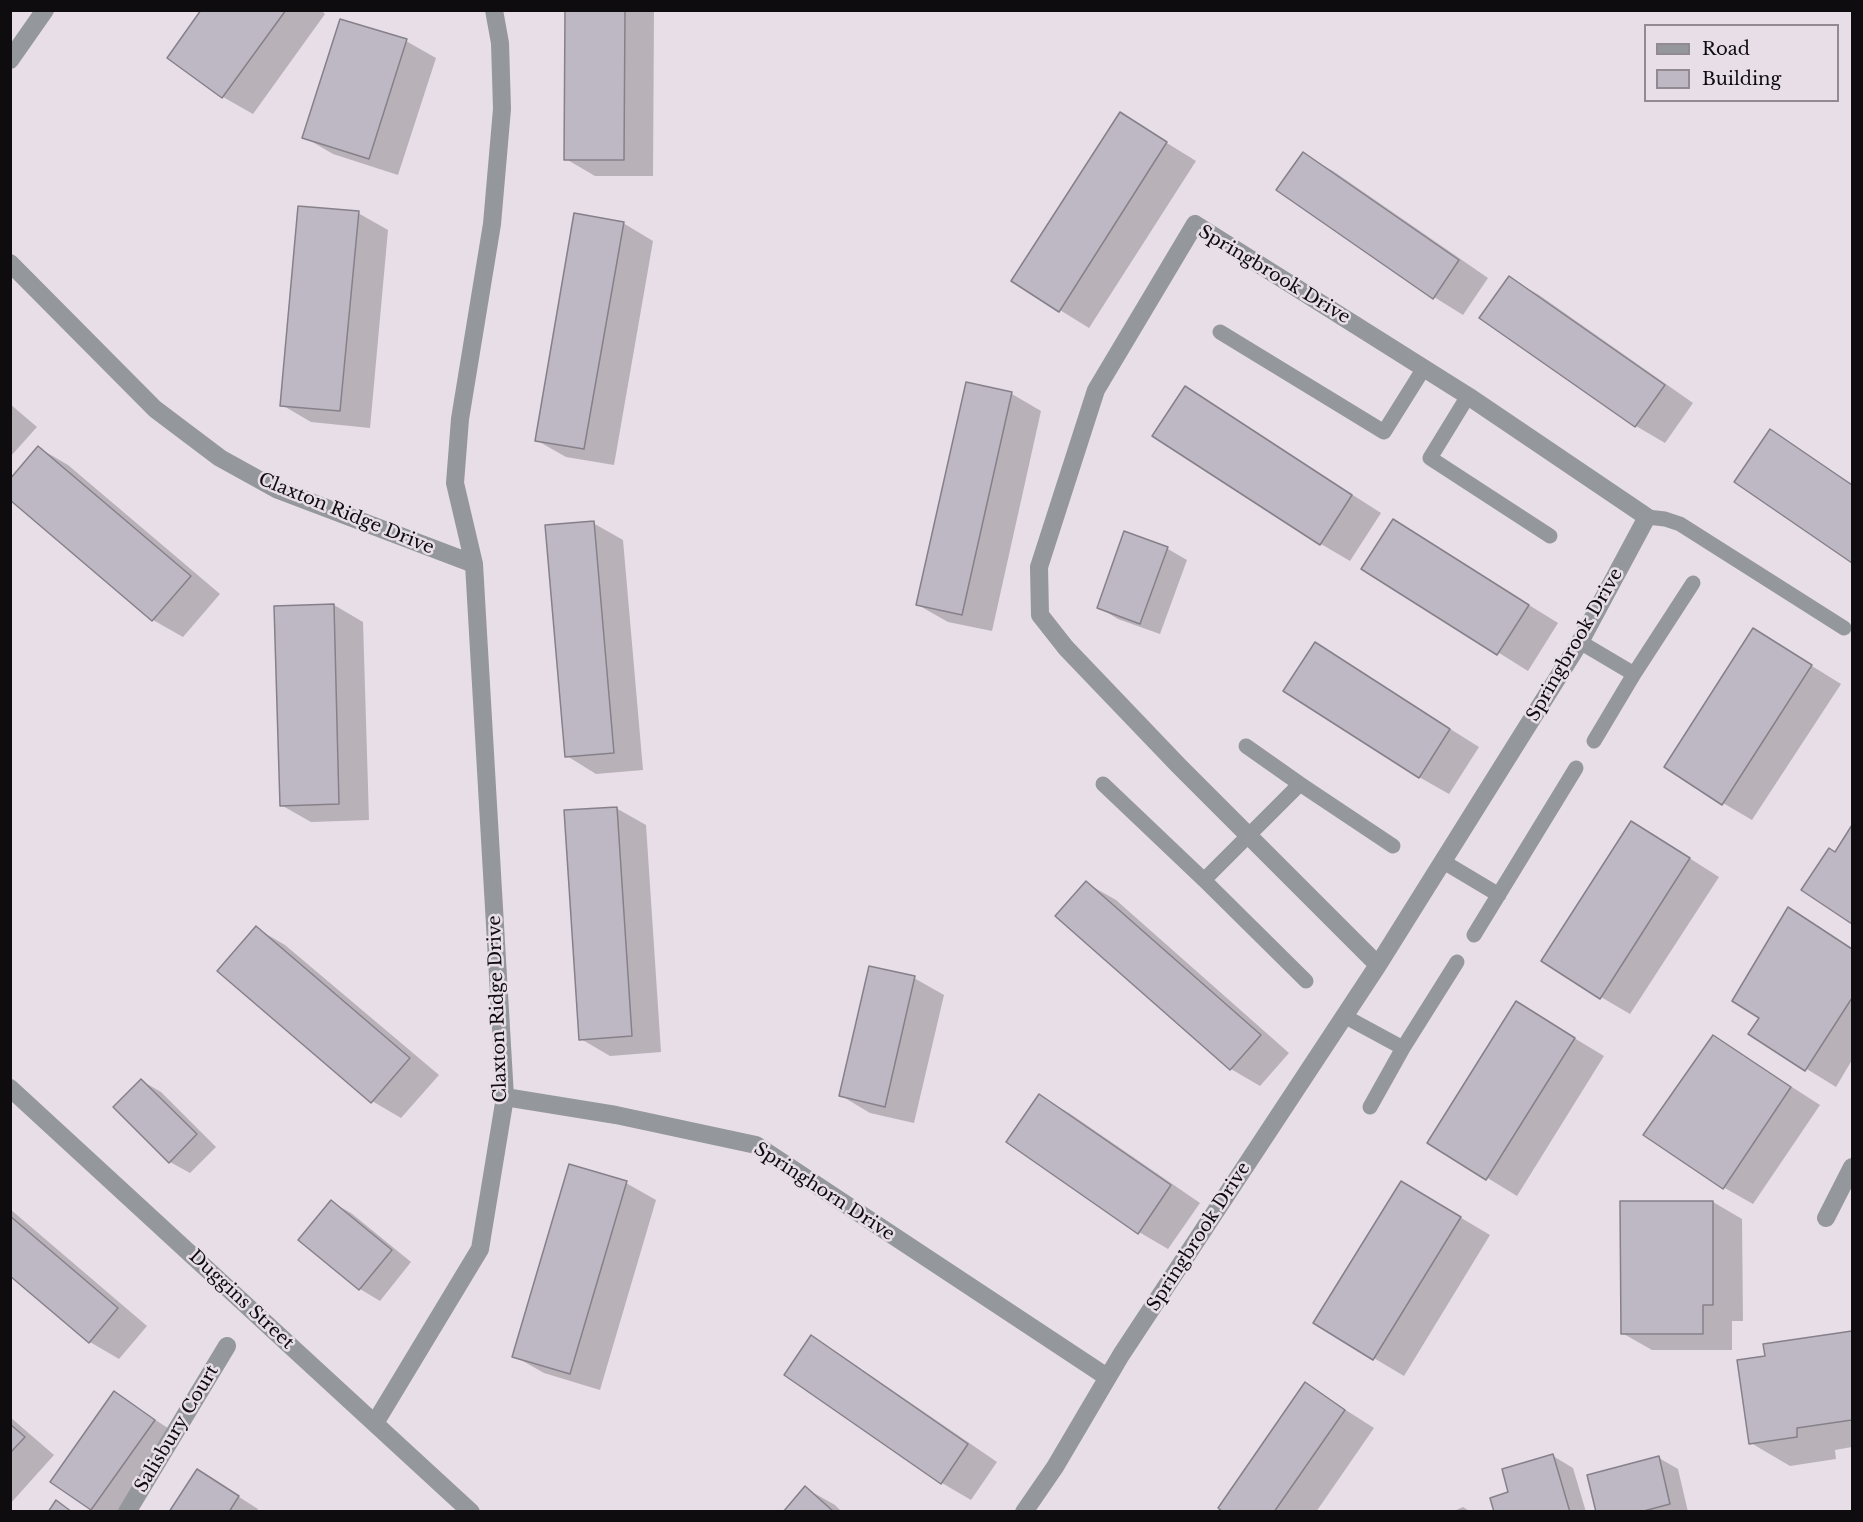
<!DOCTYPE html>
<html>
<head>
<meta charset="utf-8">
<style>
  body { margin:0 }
  #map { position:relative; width:1863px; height:1522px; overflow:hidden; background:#e7dee7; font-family:"Libre Baskerville",serif }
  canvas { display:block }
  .frame { position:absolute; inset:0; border:12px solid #0f0c0f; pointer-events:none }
  .legend { position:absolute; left:1644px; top:24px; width:195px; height:78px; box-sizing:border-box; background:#e7dee7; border:2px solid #918a91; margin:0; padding:8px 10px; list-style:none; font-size:18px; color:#0f0c0f }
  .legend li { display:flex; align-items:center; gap:12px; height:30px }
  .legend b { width:30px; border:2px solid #918a91 }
</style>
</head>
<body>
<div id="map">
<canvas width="1863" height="1522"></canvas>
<div class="frame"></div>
<ul class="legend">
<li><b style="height:8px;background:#94979c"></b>Road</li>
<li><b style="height:16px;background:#bdb8c3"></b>Building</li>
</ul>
</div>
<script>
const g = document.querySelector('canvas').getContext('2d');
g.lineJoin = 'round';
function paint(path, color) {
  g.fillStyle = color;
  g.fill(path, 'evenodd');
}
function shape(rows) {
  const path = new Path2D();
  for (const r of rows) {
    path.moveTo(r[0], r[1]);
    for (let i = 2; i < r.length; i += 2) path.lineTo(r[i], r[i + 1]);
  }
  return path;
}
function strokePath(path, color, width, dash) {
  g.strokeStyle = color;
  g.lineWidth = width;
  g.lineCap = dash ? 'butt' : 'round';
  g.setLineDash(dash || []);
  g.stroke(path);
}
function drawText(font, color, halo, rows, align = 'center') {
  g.font = font + ' "Libre Baskerville",serif';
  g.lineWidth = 5;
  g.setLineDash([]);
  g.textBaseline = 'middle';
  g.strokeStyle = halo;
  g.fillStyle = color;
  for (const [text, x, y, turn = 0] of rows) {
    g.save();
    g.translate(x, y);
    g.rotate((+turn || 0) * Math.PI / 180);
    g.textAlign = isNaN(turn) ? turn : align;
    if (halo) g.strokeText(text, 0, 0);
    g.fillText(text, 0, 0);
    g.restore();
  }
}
paint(shape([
  [203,10,321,10,325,14,253,114,223,97,169,58],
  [567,10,654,10,653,176,595,176,566,159],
  [406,41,436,58,398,175,333,154,304,137],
  [1120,114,1196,161,1089,328,1013,281],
  [1303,154,1333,171,1488,278,1463,315,1434,297],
  [358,213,388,230,370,428,311,422,282,405],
  [623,223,653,241,614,465,566,457,536,440],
  [1509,278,1539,295,1693,403,1665,443,1636,426],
  [968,384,1012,394,1041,411,992,631,948,622,918,605],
  [1185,388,1381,513,1350,561,1321,544],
  [10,404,37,427,10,457],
  [1770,431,1852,484,1852,561,1736,481],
  [39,448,68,465,220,594,183,637,153,620,10,498],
  [1393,521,1558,623,1528,671,1363,568],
  [593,523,623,540,643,770,596,774,567,756],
  [1125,533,1168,549,1187,560,1160,634,1118,619,1098,607],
  [334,605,363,622,369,820,311,822,281,805],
  [1754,630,1841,684,1752,820,1723,803],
  [1315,644,1479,747,1449,794,1419,777],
  [616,808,646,825,661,1052,610,1056,581,1039],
  [1852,827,1852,923,1803,889,1835,853],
  [1661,840,1719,877,1630,1014,1601,997],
  [1086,883,1116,900,1289,1053,1260,1086,1231,1069],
  [1788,909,1852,948,1852,1060,1836,1087,1750,1034,1761,1017],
  [256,928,285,945,439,1075,401,1118,372,1101],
  [914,978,944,995,914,1123,870,1113,840,1095],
  [1516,1003,1604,1056,1517,1196,1429,1142],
  [1714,1037,1820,1105,1753,1204,1723,1187],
  [142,1081,161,1092,216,1147,190,1173,170,1162],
  [1040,1096,1069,1113,1200,1203,1168,1249,1139,1232],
  [626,1183,656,1200,600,1390,544,1373,514,1356],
  [1431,1200,1490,1235,1404,1376,1315,1323],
  [331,1202,351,1213,411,1262,380,1301,360,1289,300,1240],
  [1713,1202,1742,1219,1743,1321,1732,1321,1732,1350,1652,1350,1622,1333],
  [10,1209,147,1326,119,1359,90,1342,10,1274],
  [1852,1332,1852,1447,1835,1450,1836,1459,1790,1466,1751,1443,1766,1357,1764,1345],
  [812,1337,841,1355,997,1462,971,1500,942,1483],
  [1305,1384,1374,1428,1316,1512,1225,1512],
  [114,1393,174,1432,118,1512,96,1512,52,1481],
  [10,1417,54,1455,10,1504],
  [1553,1456,1573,1468,1586,1512,1496,1512,1510,1493],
  [1659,1458,1678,1469,1688,1512,1597,1512],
  [198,1471,258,1509,256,1512,171,1512],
  [805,1488,835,1505,842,1512,785,1512],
  [1463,1507,1471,1512,1452,1512]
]), '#0003');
const building = shape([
  [201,10,286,10,222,98,167,58,201,10],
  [565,10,625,10,624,160,564,160,565,10],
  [340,19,407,39,369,159,302,138,340,19],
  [1120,112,1167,142,1059,312,1011,281,1120,112],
  [1303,152,1459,260,1433,299,1276,190,1303,152],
  [298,206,359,211,340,411,280,406,298,206],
  [574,213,624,222,584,449,535,441,574,213],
  [1509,276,1665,385,1635,427,1479,318,1509,276],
  [966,382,1012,392,962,615,916,605,966,382],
  [1185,386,1352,495,1320,545,1152,436,1185,386],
  [1770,429,1852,485,1852,563,1734,482,1770,429],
  [38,446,191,576,152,621,10,500,10,479,38,446],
  [1393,519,1529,605,1497,655,1361,569,1393,519],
  [594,521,614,753,565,757,545,525,594,521],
  [1124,531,1168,547,1140,624,1097,608,1124,531],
  [334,604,339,804,280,806,274,606,334,604],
  [1753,628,1812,665,1722,805,1664,767,1753,628],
  [1315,642,1450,729,1419,778,1283,691,1315,642],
  [617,807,632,1036,579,1040,564,810,617,807],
  [1631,821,1690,858,1600,999,1541,961,1631,821],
  [1852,825,1852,924,1801,890,1829,848,1835,852,1852,825],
  [1086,881,1261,1035,1230,1070,1055,916,1086,881],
  [1788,907,1852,949,1852,998,1805,1071,1748,1034,1759,1018,1732,1001,1788,907],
  [256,926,410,1058,371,1103,217,971,256,926],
  [869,966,915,976,885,1107,839,1096,869,966],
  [1516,1001,1575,1038,1486,1180,1427,1143,1516,1001],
  [1713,1035,1791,1087,1723,1189,1643,1135,1713,1035],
  [141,1079,197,1134,169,1163,113,1107,141,1079],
  [1039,1094,1171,1185,1138,1234,1006,1142,1039,1094],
  [569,1164,627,1181,570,1374,512,1357,569,1164],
  [1401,1181,1461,1217,1373,1360,1313,1323,1401,1181],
  [331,1200,392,1250,359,1290,298,1240,331,1200],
  [1620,1201,1713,1201,1713,1305,1703,1305,1703,1334,1621,1334,1620,1201],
  [10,1216,118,1308,89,1343,10,1276,10,1216],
  [1852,1331,1852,1420,1797,1428,1797,1437,1749,1444,1737,1360,1765,1356,1763,1344,1852,1331],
  [811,1335,968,1444,941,1484,784,1375,811,1335],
  [1305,1382,1345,1410,1274,1512,1223,1512,1218,1508,1305,1382],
  [114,1391,155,1420,91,1510,50,1482,114,1391],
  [10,1424,25,1437,10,1453,10,1424],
  [1553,1454,1570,1512,1494,1512,1490,1498,1508,1492,1502,1469,1553,1454],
  [1659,1456,1670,1504,1640,1512,1596,1512,1587,1475,1659,1456],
  [197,1469,239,1496,229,1512,169,1512,197,1469],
  [805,1486,834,1512,783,1512,805,1486],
  [56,1500,72,1512,48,1512,56,1500]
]);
paint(building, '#bdb8c3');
strokePath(building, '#85808a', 1.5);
strokePath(shape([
  [1220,332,1384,432,1424,368],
  [1468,396,1430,458,1550,536],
  [1647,517,1665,519,1680,524,1844,628],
  [1580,642,1634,674,1693,583],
  [1594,741,1634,674],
  [1246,746,1300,784],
  [1103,784,1204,880],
  [1442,861,1499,895],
  [1474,935,1576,768],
  [1306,981,1204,880,1300,784,1393,846],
  [1344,1016,1403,1048,1457,962],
  [1370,1107,1403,1048]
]), '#94979c', 15);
strokePath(shape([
  [10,60,45,10],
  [1195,224,1468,396,1647,517,1580,642,1378,965,1179,766,1066,648,1040,615,1039,567,1096,390,1195,224],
  [10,263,155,409,220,458,276,489,474,564,455,483,460,419,492,224,502,109,500,43,494,10],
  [10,1088,471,1512],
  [505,1097,616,1115,756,1145,1107,1377],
  [1826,1218,1852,1167],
  [375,1423,480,1249,505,1097,474,564],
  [127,1512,227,1346],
  [1024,1512,1055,1467,1121,1355,1378,965]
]), '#94979c', 18);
drawText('18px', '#0f0c0f', '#e7dee7', [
  ["Springbrook Drive",1274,275,31],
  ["Claxton Ridge Drive",346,514,22],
  ["Springbrook Drive",1575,645,-60],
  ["Claxton Ridge Drive",498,1009,-92],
  ["Springhorn Drive",824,1192,33],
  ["Springbrook Drive",1199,1237,-57],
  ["Duggins Street",241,1300,43],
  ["Salisbury Court",177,1429,-59]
]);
</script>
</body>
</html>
